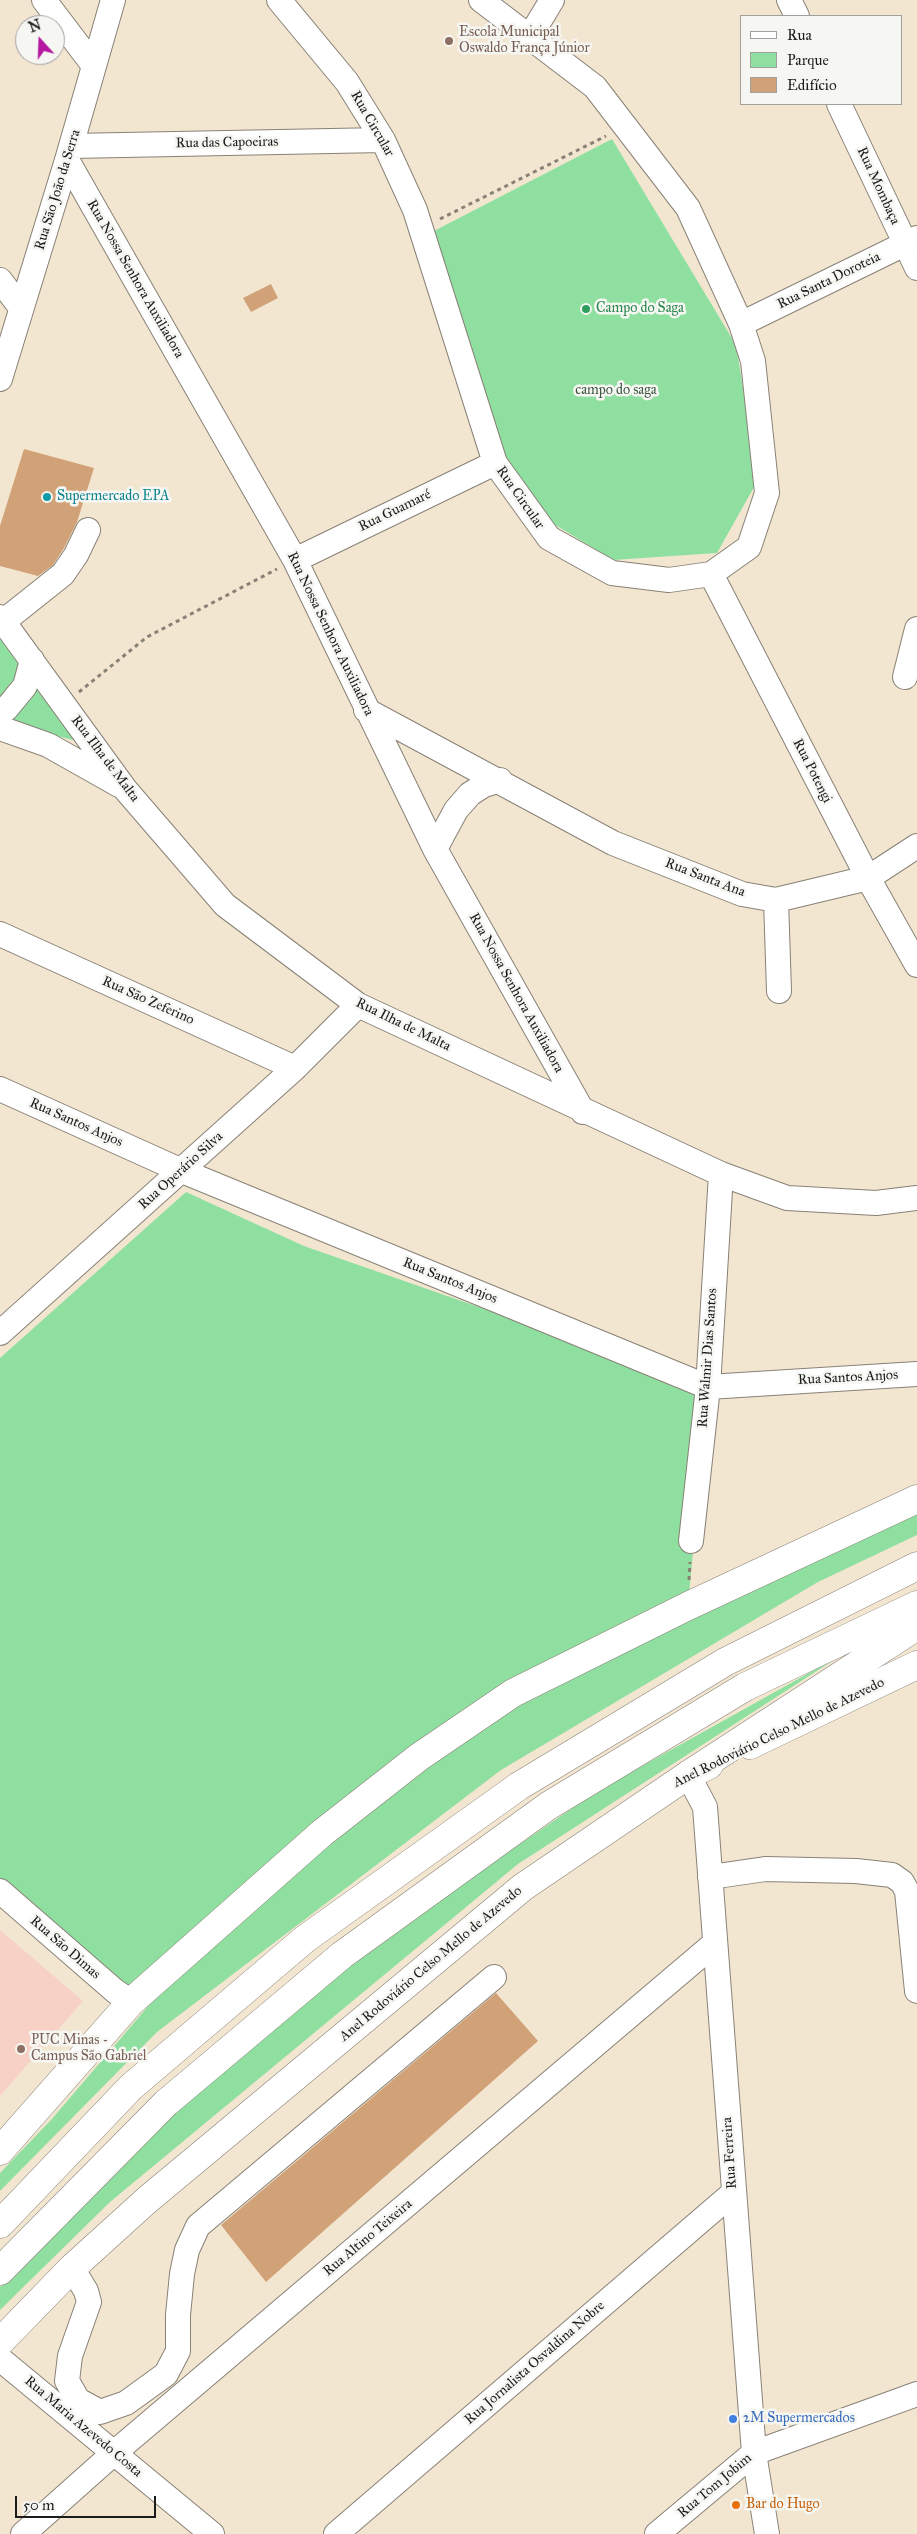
<!DOCTYPE html>
<html>
<head>
<meta charset="utf-8">
<style>
  body { margin:0 }
  #map { position:relative; width:917px; height:2534px; overflow:hidden; background:#f3e6d1; font-family:"IM FELL Great Primer",serif }
  canvas { display:block }
  .legend { position:absolute; left:740px; top:15px; width:162px; height:90px; box-sizing:border-box; background:#f6f6f2; border:1px solid #9f9f9c; margin:0; padding:6px 9px; list-style:none; font-size:15px; color:#1c1c1c }
  .legend li { display:flex; align-items:center; gap:10px; height:25px }
  .legend b { width:25px; border:1px solid #9f9f9c }
  .north { position:absolute; left:15px; top:15px; width:50px; height:50px; box-sizing:border-box; background:#f6f6f2; border:1px solid #9f9f9c; border-radius:50%; rotate:340deg; font-size:14px; font-weight:700; line-height:20px; text-align:center; color:#1c1c1c }
  .north::after { content:''; display:block; margin:auto; width:18px; height:22px; background:#b5179e; clip-path:polygon(50% 0,100% 100%,50% 72%,0 100%) }
  .scale { position:absolute; left:15px; top:2496px; width:141px; height:22px; box-sizing:border-box; border:2px solid #1c1c1c; border-top:0; padding-left:6px; font-size:15px; line-height:18px; white-space:nowrap; color:#1c1c1c; -webkit-text-stroke:4px #f6f6f2; paint-order:stroke }
</style>
</head>
<body>
<div id="map">
<canvas width="917" height="2534"></canvas>
<ul class="legend">
<li><b style="height:6px;background:#fff"></b>Rua</li>
<li><b style="height:14px;background:#8fe0a0"></b>Parque</li>
<li><b style="height:14px;background:#d1a178"></b>Edifício</li>
</ul>
<div class="north">N</div>
<div class="scale">50 m</div>
</div>
<script>
const g = document.querySelector('canvas').getContext('2d');
g.lineJoin = 'round';
function paint(path, color) {
  g.fillStyle = color;
  g.fill(path, 'evenodd');
}
function shape(rows) {
  const path = new Path2D();
  for (const r of rows) {
    path.moveTo(r[0], r[1]);
    for (let i = 2; i < r.length; i += 2) path.lineTo(r[i], r[i + 1]);
  }
  return path;
}
function strokePath(path, color, width, dash) {
  g.strokeStyle = color;
  g.lineWidth = width;
  g.lineCap = dash ? 'butt' : 'round';
  g.setLineDash(dash || []);
  g.stroke(path);
}
function drawText(font, color, halo, rows, align = 'center') {
  g.font = font + ' "IM FELL Great Primer",serif';
  g.lineWidth = 5;
  g.setLineDash([]);
  g.textBaseline = 'middle';
  g.strokeStyle = halo;
  g.fillStyle = color;
  for (const [text, x, y, turn = 0] of rows) {
    g.save();
    g.translate(x, y);
    g.rotate((+turn || 0) * Math.PI / 180);
    g.textAlign = isNaN(turn) ? turn : align;
    if (halo) g.strokeText(text, 0, 0);
    g.fillText(text, 0, 0);
    g.restore();
  }
}
paint(shape([
  [0,1930,83,2001,0,2096]
]), '#f7d1c6');
paint(shape([
  [612,139,736,345,758,480,717,553,613,560,552,523,504,458,432,232],
  [0,634,27,662,0,703],
  [34,675,77,741,0,722],
  [186,1192,304,1246,708,1387,688,1606,917,1509,917,1535,818,1582,501,1770,157,2032,0,2191,0,2173,51,2120,150,2004,419,1757,131,2002,0,1889,0,1358],
  [843,1654,518,1864,110,2202,0,2310,0,2287,81,2204,216,2074,394,1930,599,1790]
]), '#8fe0a0');
paint(shape([
  [271,284,278,298,251,312,243,298],
  [24,449,94,468,77,522,64,548,53,565,38,576,0,566,0,526],
  [496,1993,538,2041,266,2282,221,2225]
]), '#d1a178');
const minor = shape([
  [44,0,94,66],
  [279,0,347,82,383,140,415,210,495,463,549,538,612,573,669,580,711,574,749,547,767,493,753,361,741,324,688,208,595,87,481,0],
  [789,0,797,16],
  [529,38,552,0],
  [839,104,917,268],
  [71,146,383,140],
  [67,160,295,560,435,849,583,1112],
  [0,280,21,308],
  [741,324,917,238],
  [0,379,67,160,113,0],
  [295,560,495,463],
  [711,574,868,878,917,965],
  [0,617,125,789,225,905,358,1005,721,1174,787,1198,876,1203,917,1198],
  [0,620,4,621,63,574,76,555,88,530],
  [905,677,917,629],
  [366,710,613,843,742,894,776,900,868,878,917,846],
  [0,711,6,709,25,686,32,660],
  [0,728,48,745,119,785],
  [435,849,456,810,470,794,484,785,500,780],
  [776,900,779,991],
  [0,934,295,1068],
  [0,1089,182,1171,708,1387,917,1374],
  [0,1333,295,1068,358,1005],
  [691,1541,708,1387,721,1174],
  [688,1775,705,1807,754,2453,767,2534],
  [710,1877,765,1869,856,1871,892,1875,902,1882,907,1891,917,1991],
  [0,1891,115,1991,131,2002],
  [72,2268,86,2291,89,2302,70,2356,67,2381,78,2400,100,2412,126,2403,166,2374,178,2351,178,2315,182,2274,187,2250,198,2226,494,1977],
  [0,2359,212,2534],
  [23,2534,114,2453,715,1943],
  [336,2534,733,2193],
  [657,2534,754,2453,917,2394]
]);
const major = shape([
  [750,1745,917,1665],
  [0,2151,131,2002,322,1833,419,1757,513,1693,688,1606,917,1499],
  [0,2342,72,2268,147,2200,523,1887,688,1775,709,1765]
]);
const highway = shape([
  [688,1775,917,1626],
  [0,2224,131,2087,305,1939,519,1786,725,1662,917,1566],
  [0,2271,166,2103,342,1955,548,1806,745,1687,917,1605]
]);
strokePath(minor, '#888176', 26);
strokePath(major, '#888176', 29);
strokePath(highway, '#888176', 29);
strokePath(shape([
  [440,219,606,136],
  [79,692,147,637,277,569],
  [689,1580,690,1562]
]), '#888176', 3, [4, 4]);
strokePath(minor, '#fff', 24);
strokePath(major, '#fff', 28);
strokePath(highway, '#fff', 28);
for (const [x, y, r, color] of [
  [449,41,5,"#8d6e63"],
  [586,309,5,"#2e9e5b"],
  [47,497,5,"#0f9aa8"],
  [21,2049,5,"#8d6e63"],
  [733,2419,5,"#3f7fe0"],
  [736,2505,5,"#e8710a"]
]) {
  const dot = new Path2D();
  dot.arc(x, y, r, 0, 2 * Math.PI);
  g.fillStyle = color;
  g.fill(dot);
  strokePath(dot, '#f6f6f2', 2);
}
drawText('14px', '#785e54', '#f6f6f2', [
  ["Escola Municipal",459,33],
  ["Oswaldo França Júnior",459,49],
  ["PUC Minas -",31,2041],
  ["Campus São Gabriel",31,2057]
], 'left');
drawText('14px', '#1c1c1c', '#f6f6f2', [
  ["Rua Circular",372,124,60],
  ["Rua das Capoeiras",227,143,-1],
  ["Rua Mombaça",878,186,65],
  ["Rua São João da Serra",58,190,-73],
  ["Rua Nossa Senhora Auxiliadora",135,279,60],
  ["Rua Santa Doroteia",829,281,-26],
  ["Rua Circular",520,498,55],
  ["Rua Guamaré",395,511,-26],
  ["Rua Nossa Senhora Auxiliadora",330,634,64],
  ["Rua Ilha de Malta",105,759,53],
  ["Rua Potengi",812,771,63],
  ["Rua Santa Ana",705,878,21],
  ["Rua Nossa Senhora Auxiliadora",516,993,61],
  ["Rua São Zeferino",148,1001,24],
  ["Rua Ilha de Malta",403,1025,26],
  ["Rua Santos Anjos",76,1123,24],
  ["Rua Operário Silva",181,1171,-42],
  ["Rua Santos Anjos",450,1281,22],
  ["Rua Walmir Dias Santos",708,1358,-86],
  ["Rua Santos Anjos",848,1378,-3],
  ["Anel Rodoviário Celso Mello de Azevedo",779,1733,-26],
  ["Rua São Dimas",65,1948,41],
  ["Anel Rodoviário Celso Mello de Azevedo",431,1964,-40],
  ["Rua Ferreira",730,2153,-94],
  ["Rua Altino Teixeira",368,2238,-40],
  ["Rua Jornalista Osvaldina Nobre",535,2363,-41],
  ["Rua Maria Azevedo Costa",83,2427,40],
  ["Rua Tom Jobim",715,2486,-40]
]);
drawText('14px', '#27864d', '#f6f6f2', [
  ["Campo do Saga",596,309]
], 'left');
drawText('14px', '#3e5744', '#f6f6f2', [
  ["campo do saga",616,391]
]);
drawText('14px', '#0d838f', '#f6f6f2', [
  ["Supermercado EPA",57,497]
], 'left');
drawText('14px', '#366cbe', '#f6f6f2', [
  ["2M Supermercados",743,2419]
], 'left');
drawText('14px', '#c56008', '#f6f6f2', [
  ["Bar do Hugo",746,2505]
], 'left');
</script>
</body>
</html>
